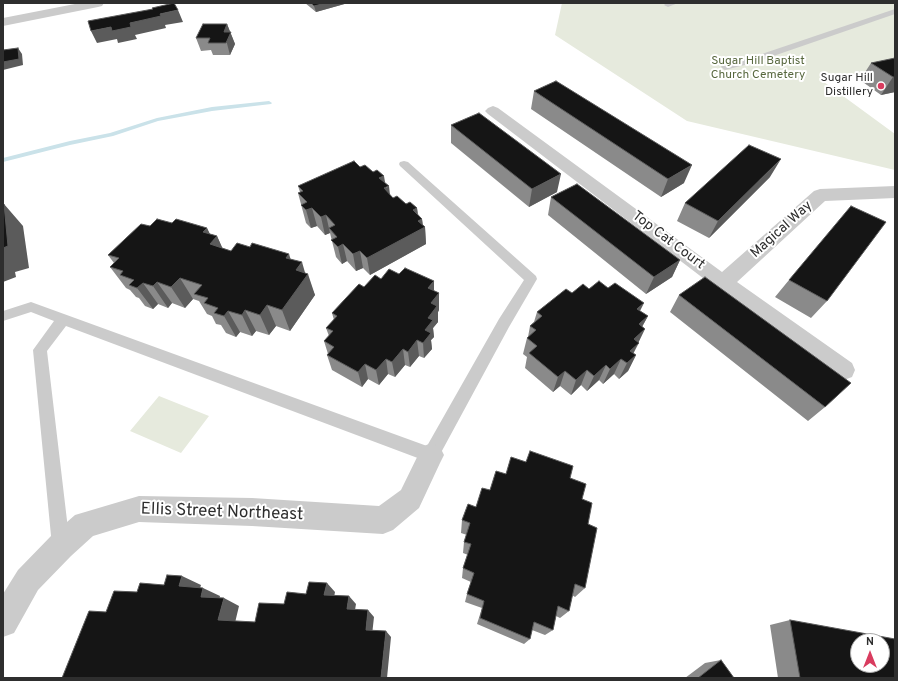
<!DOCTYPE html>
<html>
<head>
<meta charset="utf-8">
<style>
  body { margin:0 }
  #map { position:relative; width:898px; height:681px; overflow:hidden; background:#fff; font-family:Overpass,sans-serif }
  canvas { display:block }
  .frame { position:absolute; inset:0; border:4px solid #2e2e2e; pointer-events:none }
  .north { position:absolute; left:850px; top:633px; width:40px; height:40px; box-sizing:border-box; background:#fff; border:1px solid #ababab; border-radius:50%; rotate:0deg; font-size:11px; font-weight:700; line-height:16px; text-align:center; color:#2e2e2e }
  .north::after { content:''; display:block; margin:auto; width:14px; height:18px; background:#d93c5f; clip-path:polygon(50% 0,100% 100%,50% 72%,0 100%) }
</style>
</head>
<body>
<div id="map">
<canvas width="898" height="681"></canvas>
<div class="frame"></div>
<div class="north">N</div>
</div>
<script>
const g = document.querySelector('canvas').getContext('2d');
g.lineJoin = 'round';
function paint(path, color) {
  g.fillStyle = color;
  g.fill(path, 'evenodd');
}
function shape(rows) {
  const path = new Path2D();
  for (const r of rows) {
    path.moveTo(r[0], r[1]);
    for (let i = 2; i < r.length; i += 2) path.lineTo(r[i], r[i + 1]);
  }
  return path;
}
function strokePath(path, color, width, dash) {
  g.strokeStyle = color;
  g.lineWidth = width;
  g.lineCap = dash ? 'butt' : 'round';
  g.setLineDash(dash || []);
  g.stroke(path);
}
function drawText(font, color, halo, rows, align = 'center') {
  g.font = font + ' Overpass,sans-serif';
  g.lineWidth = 4;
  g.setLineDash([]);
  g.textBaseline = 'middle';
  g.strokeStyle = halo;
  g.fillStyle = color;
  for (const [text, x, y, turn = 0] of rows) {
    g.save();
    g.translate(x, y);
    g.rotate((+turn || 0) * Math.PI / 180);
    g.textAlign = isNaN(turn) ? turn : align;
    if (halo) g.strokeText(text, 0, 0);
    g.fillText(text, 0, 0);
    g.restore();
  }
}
paint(shape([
  [562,3,895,3,895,64,824,82,895,134,895,170,687,121,555,35],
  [159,396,209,416,181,453,130,431]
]), '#e6eadd');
paint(shape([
  [269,101,272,103,271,104,212,111,158,121,113,136,70,145,3,162,3,158,70,141,110,133,157,118,212,107,269,101]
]), '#cae2e9');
paint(shape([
  [666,3,678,3,668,7,664,5,666,3],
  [895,9,895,14,756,62,725,70,721,67,722,65,750,58,895,9],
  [404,161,408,162,536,276,537,279,509,327,437,460,431,463,66,326,47,351,70,546,67,552,61,555,55,552,52,546,33,350,54,321,31,312,3,321,3,311,31,302,427,446,499,319,524,280,400,166,399,164,400,162,404,161]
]), '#cbcbcb');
paint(shape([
  [493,106,498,108,722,272,814,191,820,189,895,186,895,198,825,201,737,282,852,363,855,370,852,377,844,380,836,377,716,288,488,114,485,111,488,108,493,106],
  [431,443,440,447,444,455,440,463,419,508,393,530,383,534,252,526,139,522,93,536,71,556,38,590,14,633,3,637,3,594,18,570,51,536,75,515,139,496,252,498,379,506,401,490,422,447,431,443]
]), '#cbcbcb');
paint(shape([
  [80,3,104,3,102,6,98,7,3,26,3,18,80,3]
]), '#cbcbcb');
paint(shape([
  [305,3,348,3,316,12],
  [227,24,235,44,230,55,213,55,211,50,201,51,196,38],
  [895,56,895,92,881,95,860,80,871,63,893,59],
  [534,91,684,183,661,197,531,109],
  [451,125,557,192,529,207,451,143],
  [360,167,373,172,385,183,389,194,393,198,417,208,418,214,422,219,423,225,425,227,426,244,370,275,363,268,356,271,347,261,342,264,336,257,330,233,325,235,317,226,311,228,306,223,298,193,300,192,298,186],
  [770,177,709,238,677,221,685,203],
  [551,197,680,260,672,277,646,294,548,215],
  [172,223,207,228,210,234,217,236,222,248,231,251,291,259,305,273,315,295,290,331,276,326,269,335,256,331,252,336,240,332,236,337,226,333,221,325,216,324,212,316,207,314,199,301,193,299,185,308,172,303,168,308,158,304,153,309,145,306,139,298,136,297,130,290,126,288,110,267,114,263,108,255,150,226],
  [381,279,434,291,439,293,439,310,438,312,438,322,433,328,434,337,431,340,432,349,424,358,419,356,410,367,405,365,395,377,388,374,379,385,368,379,362,387,332,370,327,355,328,354,324,341,329,336,326,328,334,320,332,313,364,287],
  [789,280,827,301,811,318,775,297],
  [589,289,640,311,648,316,642,327,638,342,639,343,633,354,636,355,628,371,619,379,614,374,603,384,599,380,587,391,581,385,571,395,560,386,553,392,525,368,527,357,523,354,527,338,528,337,530,326,534,322,537,312,572,293],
  [679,295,825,407,808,421,670,312],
  [506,474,570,478,582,499,588,524,585,588,575,597,572,595,569,611,560,618,556,616,553,630,545,635,532,630,530,639,524,644,477,624,482,608,465,602,467,594,471,582,462,578,463,568,468,555,463,553,464,542,467,535,461,533,462,520,476,507,490,490],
  [790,620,895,678,778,678,770,625],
  [721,660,734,678,685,678,705,663]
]), '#8a8a8a');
paint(shape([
  [326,3,348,3,316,12,314,6],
  [178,10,183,22,165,25,166,28,135,35,137,39,118,43,117,39,97,43,91,31,130,23,160,14],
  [227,24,235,44,230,55,224,32],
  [18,48,22,54,23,65,3,70,3,62],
  [893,77,895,77,895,92,881,95],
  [781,159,770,177,709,238,718,221],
  [692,165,684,183,661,197,668,179],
  [561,174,557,192,529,207,532,189],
  [384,176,386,188,389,186,391,204,379,178],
  [4,204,23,226,29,268,15,272,16,277,3,282],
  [312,208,317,226,311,228,306,210],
  [417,208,419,226,413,210],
  [326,215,330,233,325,235,321,217],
  [422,219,423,228,425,227,426,244,370,275,367,258,418,221],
  [207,228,213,241,217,236,227,258,215,254,203,232],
  [343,244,347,261,342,264,338,247],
  [360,251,363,268,356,271,353,254],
  [289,254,296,276,286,258],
  [680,260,672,277,646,294,654,277],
  [302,262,306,276,308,274,315,295,290,331,282,310,296,270],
  [180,278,193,299,185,308,171,287],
  [434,281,434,298,428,288],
  [157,282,172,303,168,308,153,286],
  [143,283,158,304,153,309,137,288],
  [439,293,439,310,438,312,438,322,433,328,434,337,431,340,432,349,424,358,423,343,425,330,431,303],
  [644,303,636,319,637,309],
  [267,305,276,326,269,335,260,315],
  [245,310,256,331,252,336,242,315],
  [228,311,240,332,236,337,224,316],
  [648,316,639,332,639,324],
  [645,329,631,358,626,363,634,339],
  [417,340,419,356,410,367,408,352],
  [403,349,405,365,395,377,392,362],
  [636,355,628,371,619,379,627,363],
  [386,359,388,374,379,385,376,370],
  [621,359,614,374,603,384,610,369],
  [365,364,368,379,362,387,358,372],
  [606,365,599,380,587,391,594,376],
  [587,370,581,385,571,395,576,380],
  [565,371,560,386,553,392,558,377],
  [182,576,201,585,198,595,179,586],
  [327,583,335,592,333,603,324,595],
  [203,588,220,596,218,604,201,597],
  [349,596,356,604,354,616,347,609],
  [224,598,239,606,234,627,218,620],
  [368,610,374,617,372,635,366,630],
  [386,631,391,637,387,678,381,678]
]), '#5b5b5b');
const building = shape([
  [174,3,178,10,160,14,161,16,130,23,131,27,112,31,111,27,91,31,88,21,153,9,152,8,174,3],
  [311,3,326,3,314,6,311,3],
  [203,24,227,24,224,32,231,32,226,43,208,43,210,38,196,38,203,24],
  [18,48,19,59,3,62,3,50,18,48],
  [895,58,895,77,893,77,871,63,895,58],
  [556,81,692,165,668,179,534,91,556,81],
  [479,113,561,174,532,189,451,125,479,113],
  [749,145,781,159,718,221,685,203,749,145],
  [354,161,360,167,365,165,373,172,377,170,384,176,379,178,389,186,384,188,393,198,397,196,406,204,410,202,417,208,413,210,422,219,418,221,425,227,367,258,360,251,353,254,343,244,338,247,331,240,337,237,329,228,335,225,326,215,321,217,312,208,306,210,301,205,307,202,298,193,303,191,298,186,354,161],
  [577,184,680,260,654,277,551,197,577,184],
  [3,204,4,204,8,246,3,248,3,204],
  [851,206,886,222,827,301,789,280,851,206],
  [157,219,172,223,176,219,207,228,203,232,217,236,210,244,231,251,237,243,250,247,252,243,289,254,286,258,302,262,296,270,308,274,282,310,267,305,260,315,245,310,242,315,228,311,224,316,214,313,218,308,204,303,208,298,194,294,202,285,180,278,171,287,157,282,153,286,143,283,137,288,129,285,134,280,120,275,123,271,110,267,119,258,108,255,141,224,150,226,157,219],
  [405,268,434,281,428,288,439,293,431,303,437,306,428,318,433,320,425,330,431,333,423,343,417,340,408,352,403,349,392,362,386,359,376,370,365,364,358,372,327,355,334,347,324,341,333,331,326,328,337,316,332,313,359,284,364,287,375,275,381,279,389,269,399,274,405,268],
  [705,277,851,383,825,407,679,295,705,277],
  [599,281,608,288,615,283,644,303,637,309,648,316,639,324,645,329,634,339,639,343,630,351,636,355,627,363,621,359,610,369,606,365,594,376,587,370,576,380,565,371,558,377,529,353,537,346,527,338,536,330,530,326,542,316,537,312,566,289,572,293,583,284,589,289,599,281],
  [530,451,573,466,570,478,586,484,582,499,592,503,588,524,597,528,585,588,575,584,569,611,558,606,553,630,534,622,530,639,480,618,484,601,467,594,474,573,463,568,471,544,464,542,470,523,462,520,468,504,476,507,482,488,490,490,496,471,506,474,511,457,526,462,530,451],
  [167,575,182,576,179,586,203,588,201,597,224,598,218,620,255,622,259,603,284,604,287,592,306,594,309,582,327,583,324,595,349,596,347,609,368,610,366,630,386,631,381,678,62,678,89,611,106,612,114,591,137,592,140,583,164,585,167,575],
  [790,620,895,639,895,678,800,678,790,620],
  [858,641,882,641,882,665,858,665,858,641],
  [721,660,734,678,698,678,721,660]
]);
paint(building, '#151515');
strokePath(building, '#5b5b5b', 1);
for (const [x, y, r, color] of [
  [881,86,4,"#d93c5f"]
]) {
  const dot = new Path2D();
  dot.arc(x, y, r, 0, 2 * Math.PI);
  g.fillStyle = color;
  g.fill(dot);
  strokePath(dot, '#fff', 1.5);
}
drawText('12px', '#57673e', '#fff', [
  ["Sugar Hill Baptist",758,62],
  ["Church Cemetery",758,76]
]);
drawText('12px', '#2e2e2e', '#fff', [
  ["Sugar Hill",873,79],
  ["Distillery",873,93]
], 'right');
drawText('14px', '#2e2e2e', '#fff', [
  ["Magical Way",782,230,-42],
  ["Top Cat Court",668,241,37]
]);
drawText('17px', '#2e2e2e', '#fff', [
  ["Ellis Street Northeast",222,513,2]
]);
</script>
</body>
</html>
